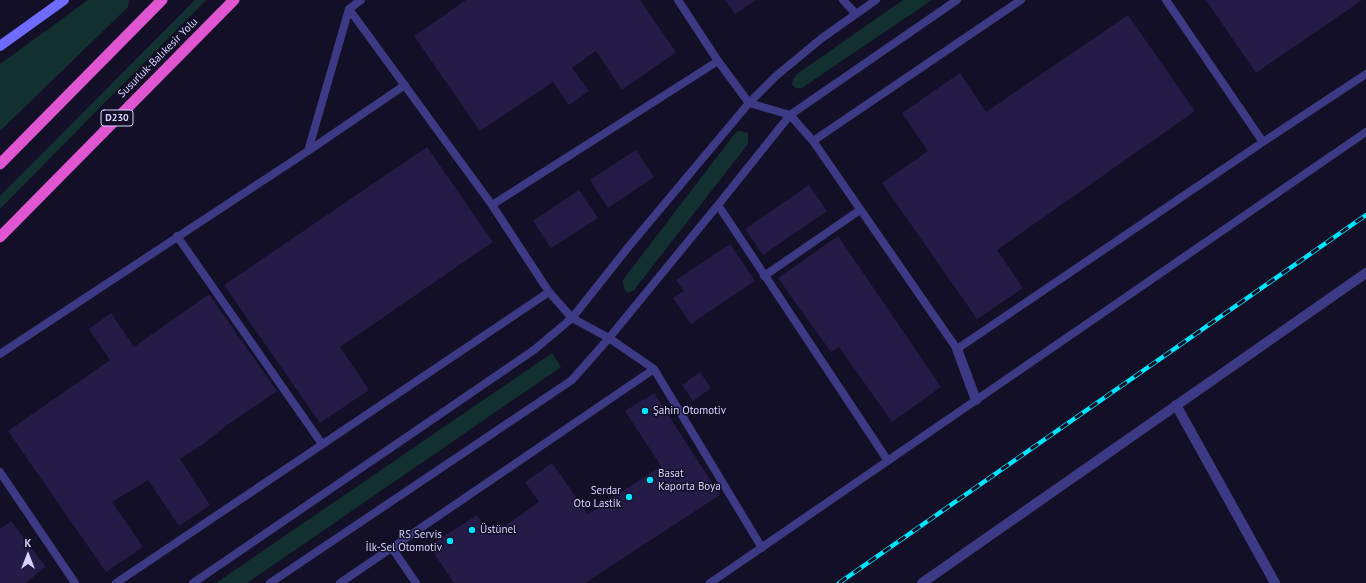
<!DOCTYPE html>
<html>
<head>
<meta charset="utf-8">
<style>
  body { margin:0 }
  #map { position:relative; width:1366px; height:583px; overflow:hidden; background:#130f26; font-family:"PT Sans",sans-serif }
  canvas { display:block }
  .north { position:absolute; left:8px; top:535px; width:40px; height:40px; -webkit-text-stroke:3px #130f26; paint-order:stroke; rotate:0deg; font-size:11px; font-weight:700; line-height:16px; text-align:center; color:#d9d4ff }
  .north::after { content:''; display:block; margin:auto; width:14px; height:18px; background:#d9d4ff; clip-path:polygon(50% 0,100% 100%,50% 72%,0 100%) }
</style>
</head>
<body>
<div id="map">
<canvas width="1366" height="583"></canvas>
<div class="north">K</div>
</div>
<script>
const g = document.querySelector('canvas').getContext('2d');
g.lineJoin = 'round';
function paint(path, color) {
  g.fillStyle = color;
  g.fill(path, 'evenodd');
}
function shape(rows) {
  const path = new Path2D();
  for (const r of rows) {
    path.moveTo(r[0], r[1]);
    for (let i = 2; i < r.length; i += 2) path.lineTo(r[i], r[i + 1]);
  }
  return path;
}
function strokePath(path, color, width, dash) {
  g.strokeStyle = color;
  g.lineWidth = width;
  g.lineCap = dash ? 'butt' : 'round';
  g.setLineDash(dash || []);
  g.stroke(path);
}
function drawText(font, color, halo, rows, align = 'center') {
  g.font = font + ' "PT Sans",sans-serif';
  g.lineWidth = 3;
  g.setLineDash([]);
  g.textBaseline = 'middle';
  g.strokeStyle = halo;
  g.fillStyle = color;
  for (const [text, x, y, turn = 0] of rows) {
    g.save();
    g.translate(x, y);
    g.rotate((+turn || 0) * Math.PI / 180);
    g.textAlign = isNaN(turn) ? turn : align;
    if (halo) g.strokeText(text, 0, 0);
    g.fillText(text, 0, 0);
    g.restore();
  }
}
paint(shape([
  [88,0,129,0,128,7,0,131,0,64],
  [195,0,206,0,0,209,0,196],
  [903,0,932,0,802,88,796,88,792,85,793,79,797,74],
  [741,131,748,133,748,144,634,290,628,293,625,290,622,281,736,132],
  [552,353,561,367,295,550,247,583,216,583]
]), '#12302f');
paint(shape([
  [466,0,640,0,676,52,622,90,596,51,572,68,589,91,569,105,553,82,480,131,414,36],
  [725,0,756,0,735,14],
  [1206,0,1362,0,1256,73],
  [1128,15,1195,111,997,250,1023,288,977,319,882,183,928,151,902,113,960,73,986,112],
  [427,147,493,242,340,347,369,390,320,423,224,285],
  [636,150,654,177,608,208,590,180],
  [809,185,827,211,763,255,745,229],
  [579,190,598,218,551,248,533,221],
  [838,236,941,387,892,422,839,347,831,352,778,278],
  [730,244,755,281,691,324,673,298,684,291,676,280],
  [209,294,277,391,226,426,202,445,180,459,210,505,179,526,148,480,112,502,143,547,106,572,8,431,110,360,89,329,111,313,134,347],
  [700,372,711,388,693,401,682,385],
  [654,393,720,495,585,583,454,583,429,546,477,515,490,535,515,519,539,502,525,482,552,463,588,514,661,466,625,411],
  [11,521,46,567,25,583,0,583,0,529]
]), '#241b47');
strokePath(shape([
  [678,0,718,61,749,103,790,115,813,141,957,349,1263,142,1366,74],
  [843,0,856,14],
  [1166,0,1263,142],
  [349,9,492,205,549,292,572,318,609,338,654,369,762,548],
  [813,141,1021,0],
  [308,151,405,85],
  [492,205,718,61],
  [718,205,888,461],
  [177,236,322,444],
  [764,276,860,210],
  [0,354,308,151,349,9,361,0],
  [0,472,75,583],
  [392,548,416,583],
  [116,583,549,292],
  [193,583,534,350,572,318,630,245,749,103,776,76,822,38,876,0],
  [270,583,572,380,609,338,718,205,790,115,957,0],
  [340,583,654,369],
  [710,583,1366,132]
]), '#3d3a85', 8);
strokePath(shape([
  [957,349,976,400],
  [1176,405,1275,583],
  [922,583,1366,273]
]), '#3d3a85', 10);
strokePath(shape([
  [0,46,64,0]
]), '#6f6bff', 10);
strokePath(shape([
  [0,164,162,0],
  [0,237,234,0]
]), '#e055d1', 11);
const rail = shape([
  [839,583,1366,215]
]);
strokePath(rail, '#00e5ff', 4.5);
strokePath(rail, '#130f26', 3, [9]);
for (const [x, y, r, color] of [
  [645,411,4,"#00e5ff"],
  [650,480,4,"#00e5ff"],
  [629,497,4,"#00e5ff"],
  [472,530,4,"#00e5ff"],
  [450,541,4,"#00e5ff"]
]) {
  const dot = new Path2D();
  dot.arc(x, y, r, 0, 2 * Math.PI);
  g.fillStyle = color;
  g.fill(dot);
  strokePath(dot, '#130f26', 1.5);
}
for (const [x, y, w] of [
  [117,118,32]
]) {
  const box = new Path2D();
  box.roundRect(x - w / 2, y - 8, w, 16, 3);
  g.fillStyle = '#130f26';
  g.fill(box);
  strokePath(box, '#d9d4ff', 1);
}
drawText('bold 10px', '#d9d4ff', null, [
  ["D230",117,118]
]);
drawText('11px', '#d9d4ff', '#130f26', [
  ["Susurluk-Balıkesir Yolu",158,58,-45]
]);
drawText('11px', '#d9d4ff', '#130f26', [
  ["Şahin Otomotiv",653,411],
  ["Basat",658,474],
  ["Kaporta Boya",658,487],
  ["Serdar",621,491,"right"],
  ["Oto Lastik",621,504,"right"],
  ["Üstünel",480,530],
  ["RS Servis",442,535,"right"],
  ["İlk-Sel Otomotiv",442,548,"right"]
], 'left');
</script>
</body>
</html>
